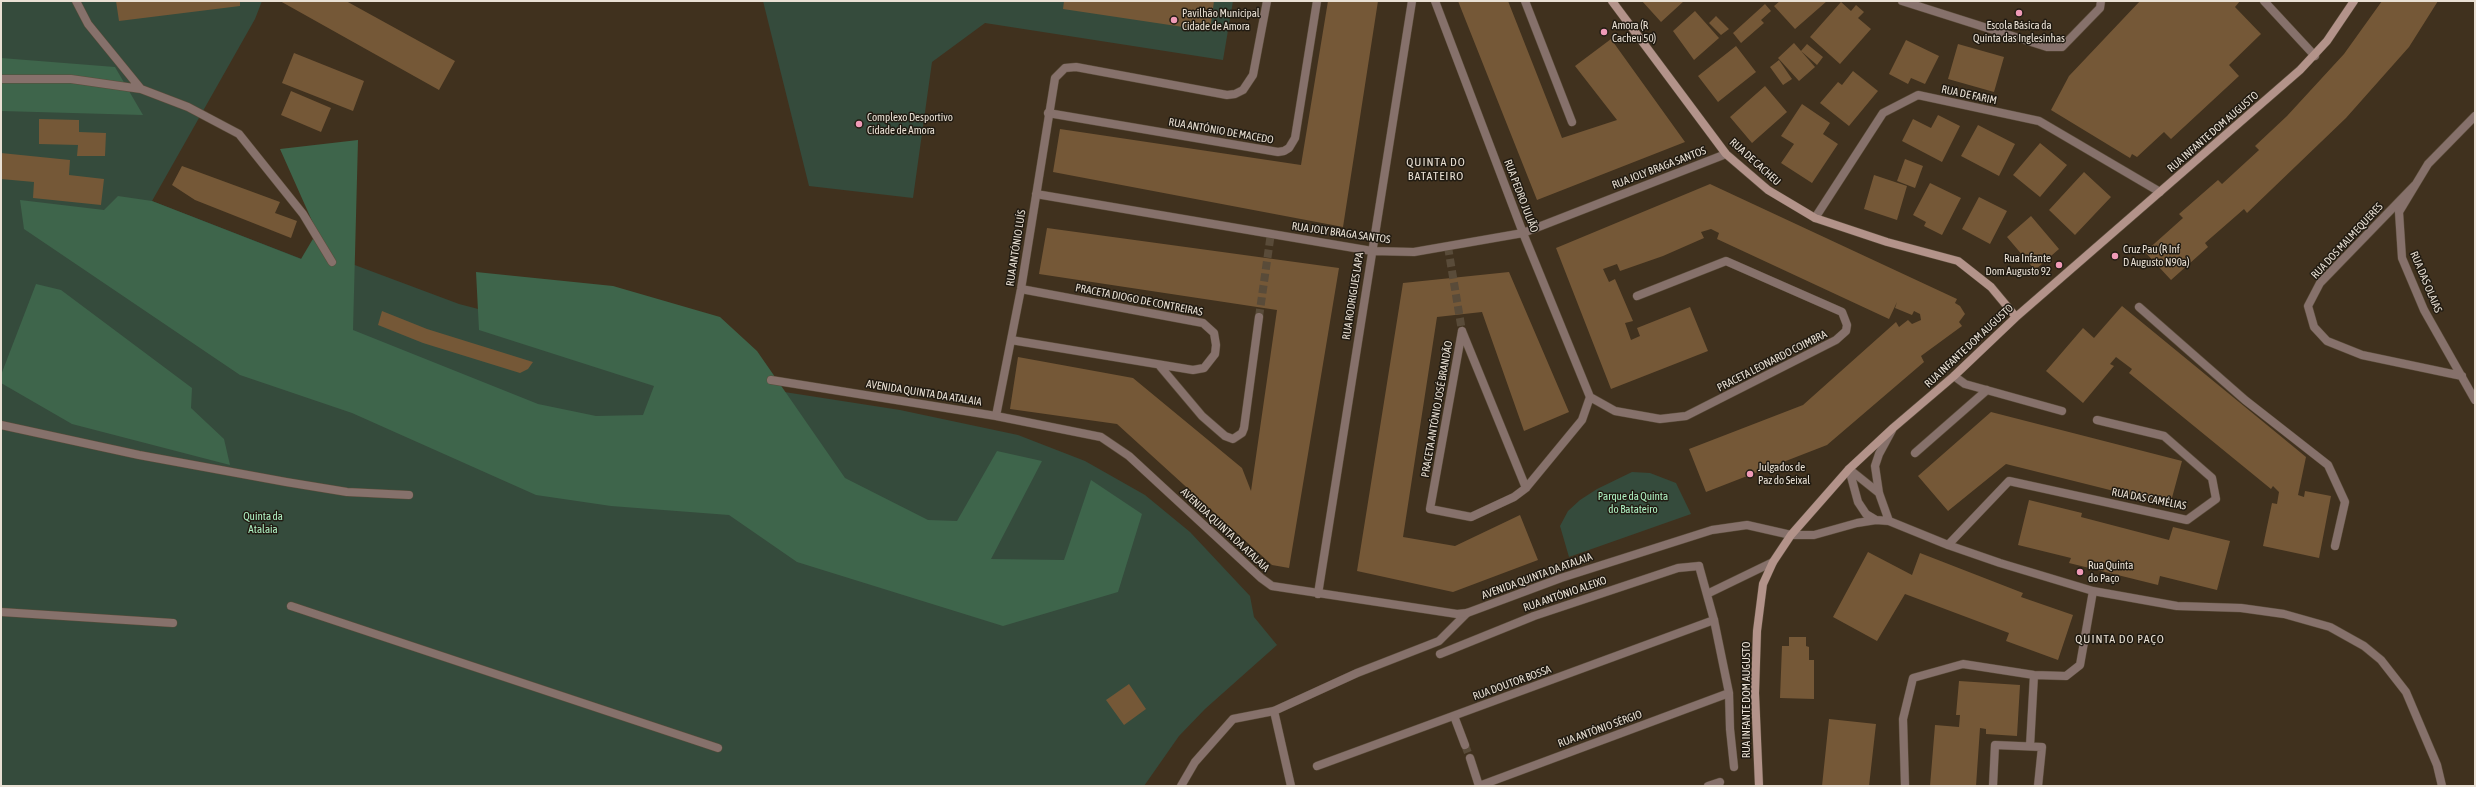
<!DOCTYPE html>
<html>
<head>
<meta charset="utf-8">
<style>
  body { margin:0 }
  #map { position:relative; width:2476px; height:787px; overflow:hidden; background:#40311e; font-family:"Asap Condensed",sans-serif }
  canvas { display:block }
  .frame { position:absolute; inset:0; border:2px solid #e9e0d4; pointer-events:none }
</style>
</head>
<body>
<div id="map">
<canvas width="2476" height="787"></canvas>
<div class="frame"></div>
</div>
<script>
const g = document.querySelector('canvas').getContext('2d');
g.lineJoin = 'round';
function paint(path, color) {
  g.fillStyle = color;
  g.fill(path, 'evenodd');
}
function shape(rows) {
  const path = new Path2D();
  for (const r of rows) {
    path.moveTo(r[0], r[1]);
    for (let i = 2; i < r.length; i += 2) path.lineTo(r[i], r[i + 1]);
  }
  return path;
}
function strokePath(path, color, width, dash) {
  g.strokeStyle = color;
  g.lineWidth = width;
  g.lineCap = dash ? 'butt' : 'round';
  g.setLineDash(dash || []);
  g.stroke(path);
}
function drawText(font, color, halo, rows, align = 'center') {
  g.font = font + ' "Asap Condensed",sans-serif';
  g.lineWidth = 3;
  g.setLineDash([]);
  g.textBaseline = 'middle';
  g.strokeStyle = halo;
  g.fillStyle = color;
  for (const [text, x, y, turn = 0] of rows) {
    g.save();
    g.translate(x, y);
    g.rotate((+turn || 0) * Math.PI / 180);
    g.textAlign = isNaN(turn) ? turn : align;
    if (halo) g.strokeText(text, 0, 0);
    g.fillText(text, 0, 0);
    g.restore();
  }
}
paint(shape([
  [1,1,262,1,255,19,152,201,338,273,344,261,459,304,605,342,765,389,900,410,1018,435,1085,461,1145,495,1190,532,1250,596,1254,617,1277,645,1205,709,1179,736,1144,786,1,786],
  [763,1,1233,1,1223,60,985,23,932,62,913,198,809,186],
  [1632,472,1650,473,1676,483,1691,514,1569,557,1560,526,1568,511,1580,500,1597,489]
]), '#354b3c');
paint(shape([
  [1,58,115,67,143,115,1,111],
  [358,140,353,330,538,404,596,416,643,415,654,386,479,330,476,272,613,286,720,317,757,351,845,478,928,520,957,521,997,451,1042,461,991,559,1064,560,1091,480,1142,514,1118,592,1003,626,797,562,729,515,611,506,536,495,352,413,240,375,24,229,20,200,104,210,118,196,152,201,301,259,317,232,280,149],
  [36,284,61,290,192,388,191,408,224,439,230,465,72,424,1,383,1,375]
]), '#3e654b');
paint(shape([
  [116,1,240,1,240,6,119,21],
  [280,1,346,1,455,61,439,90],
  [1064,1,1214,1,1210,31,1063,9],
  [1328,1,1378,1,1343,227,1053,172,1060,129,1301,165],
  [1458,1,1508,1,1562,138,1617,120,1575,66,1611,39,1685,142,1537,200],
  [1642,1,1684,1,1661,22],
  [1780,1,1827,1,1795,29,1774,6],
  [2140,1,2240,1,2235,7,2261,34,2229,65,2239,76,2171,139,2164,132,2137,157,2132,154,2130,158,2051,110,2069,76],
  [2382,1,2438,1,2409,47,2346,118,2247,213,2244,209,2205,243,2208,247,2171,280,2145,252,2183,218,2179,214,2218,180,2222,184,2259,150,2255,146,2287,116,2344,54],
  [1841,2,1851,11,1856,5,1864,12,1858,18,1871,29,1840,64,1810,37],
  [1765,4,1771,11,1761,20,1764,23,1741,43,1733,33],
  [1695,11,1719,38,1694,60,1673,31],
  [1716,16,1729,29,1721,35,1709,23],
  [1906,40,1939,56,1925,84,1911,78,1908,84,1889,74],
  [1794,43,1815,67,1799,81,1778,58],
  [1807,44,1823,57,1817,65,1801,51],
  [1958,44,2004,57,1994,92,1948,79],
  [1736,46,1756,72,1718,102,1698,76],
  [294,53,364,81,353,111,282,83],
  [1779,60,1792,79,1783,85,1770,67],
  [1853,71,1878,91,1849,126,1820,103,1838,82,1842,85],
  [1765,86,1787,112,1752,143,1730,117],
  [291,91,331,108,321,132,281,115],
  [1802,104,1830,123,1823,134,1838,144,1812,183,1781,163,1794,144,1781,136],
  [1938,115,1960,126,1942,162,1902,141,1913,119,1931,128],
  [39,119,79,120,79,132,106,133,105,156,77,156,78,145,39,144],
  [1978,125,2015,144,1999,176,1961,156],
  [2040,143,2067,165,2040,197,2013,175],
  [1,153,70,160,69,175,104,179,101,205,33,198,34,182,1,179],
  [1905,159,1923,166,1915,188,1897,181],
  [182,166,280,202,275,213,297,221,291,238,195,200,172,185],
  [2084,172,2111,197,2075,235,2049,210],
  [1874,175,1907,186,1897,220,1864,209],
  [1930,183,1961,198,1942,235,1924,226,1926,222,1913,215],
  [1710,184,1957,299,1955,303,1960,306,1965,314,1959,322,1962,326,1921,356,1924,362,1827,445,1706,492,1689,449,1803,405,1896,322,1899,327,1908,320,1912,324,1921,320,1920,314,1914,311,1912,315,1895,308,1897,302,1889,319,1717,239,1719,233,1711,229,1701,232,1704,238,1663,256,1620,271,1617,264,1603,269,1609,282,1615,279,1633,321,1625,323,1631,340,1640,336,1637,328,1690,307,1708,351,1611,389,1556,248],
  [1979,197,2007,211,1990,244,1962,229],
  [2031,216,2059,249,2035,270,2007,237],
  [1047,228,1339,268,1289,568,1272,565,1117,424,1010,409,1018,357,1133,378,1242,468,1251,491,1277,310,1039,274],
  [1509,272,1569,412,1524,431,1482,312,1437,317,1403,537,1455,546,1520,515,1538,560,1453,592,1357,571,1403,283],
  [2122,306,2306,457,2298,495,2304,497,2305,491,2331,496,2319,558,2263,546,2272,503,2277,504,2279,492,2273,486,2271,489,2129,373,2132,369,2116,357,2110,364,2114,366,2083,403,2046,371,2083,328,2094,338],
  [382,311,427,329,533,362,528,369,520,373,423,343,378,325],
  [1991,412,2182,461,2170,505,2006,464,1948,511,1918,476],
  [2029,500,2082,513,2081,517,2169,540,2173,527,2230,541,2217,590,2160,576,2158,585,2069,563,2071,558,2018,545],
  [1868,552,1912,575,1920,553,2023,593,2021,597,2073,615,2058,660,2006,641,2009,633,1905,594,1877,641,1833,617],
  [1789,637,1806,637,1806,646,1809,647,1809,660,1814,660,1814,699,1780,698,1782,646,1789,646],
  [1959,681,2020,685,2017,736,1986,734,1986,729,1980,728,1976,786,1930,786,1935,725,1959,727,1960,715,1956,715],
  [1129,684,1146,709,1124,725,1106,700],
  [1829,719,1876,724,1869,786,1822,786]
]), '#755837');
strokePath(shape([
  [1448,247,1462,331],
  [1259,317,1271,233]
]), '#594b39', 8, [8, 4]);
strokePath(shape([
  [1465,745,1470,758]
]), '#594b39', 8, [8, 4]);
const service = shape([
  [76,1,88,24,141,89],
  [1,79,71,79,141,89,188,107,239,134,303,214,332,262],
  [1048,113,1278,152,1284,151,1289,148,1295,138,1317,1],
  [2139,307,2245,400,2328,465,2345,502,2335,546],
  [1,425,139,455,286,482,347,492,409,495],
  [291,606,718,748],
  [1,612,173,623],
  [1291,786,1274,711,1357,673,1439,641,1467,613]
]);
const pedestrian = shape([
  [1440,654,1534,616,1678,568,1699,566],
  [1317,766,1714,620],
  [1708,786,1720,782]
]);
const minor = shape([
  [1435,1,1523,233,1590,397],
  [1525,1,1572,122],
  [1902,1,2047,47,2062,47,2100,8,2101,1],
  [2264,1,2315,56],
  [2475,116,2428,164,2399,212,2402,258,2424,310,2475,400],
  [2415,185,2320,283,2308,306,2314,327,2327,341,2362,355,2462,376],
  [1036,194,1372,251,1414,252,1523,233,1726,154],
  [1815,218,1883,113,1918,95,2039,121,2160,192],
  [1462,331,1430,509,1471,517,1514,497,1526,488,1582,420,1590,397],
  [1462,331,1526,488],
  [1011,340,1193,370,1204,368,1215,354,1216,345,1214,333,1203,323,1021,289],
  [1159,365,1202,416,1225,436,1233,439,1242,433,1244,428,1259,317],
  [1954,376,1965,384,2062,411],
  [771,380,996,416,1101,437,1129,456,1261,578,1272,586,1457,614,1467,613,1561,578,1712,530,1747,525,1791,535,1814,535,1857,523,1876,520],
  [1590,397,1615,411,1660,419,1686,416,1836,340,1846,331,1847,325,1842,312,1726,261,1637,296],
  [996,416,1021,289,1055,78,1065,68,1076,67,1227,95,1235,94,1243,90,1253,75,1267,1],
  [1915,453,1987,390],
  [1849,469,1858,502,1866,514,1876,520,1889,521,1948,545,2000,563,2093,591,2177,606,2241,608,2284,614,2330,627,2364,646,2381,660,2406,692,2437,765,2442,786],
  [1849,469,1879,493],
  [1889,521,1879,493,1875,466,1879,454,1892,430],
  [1948,545,2009,481,2187,520,2216,499,2212,478,2164,436,2097,420],
  [1699,566,1714,620,1729,693,1730,729,1734,767],
  [1318,594,1412,1],
  [1707,594,1773,562],
  [1454,716,1465,745],
  [2030,746,2034,675],
  [1470,758,1479,786],
  [1181,786,1195,762,1233,719,1274,711],
  [1479,786,1729,693],
  [1905,786,1903,719,1913,678,1963,664,2034,675,2066,676,2080,665,2093,591],
  [1993,786,1995,745,2042,747,2038,786]
]);
const secondary = shape([
  [1612,1,1726,154,1768,190,1815,218,1887,242,1958,261,1991,287,2016,317],
  [1759,786,1755,693,1757,631,1763,584,1773,562,1791,535,1849,469,1893,428,1954,376,2016,317,2300,70,2327,41,2354,1]
]);
strokePath(service, '#5b4d3b', 9);
strokePath(pedestrian, '#5b4d3b', 9);
strokePath(minor, '#5b4d3b', 9);
strokePath(secondary, '#5b4d3b', 9);
strokePath(service, '#86716b', 8);
strokePath(pedestrian, '#86716b', 8);
strokePath(minor, '#86716b', 8);
strokePath(secondary, '#b3938a', 8);
for (const [x, y, r, color] of [
  [2019,13,4,"#f09ab7"],
  [1174,20,4,"#f09ab7"],
  [1604,32,4,"#f09ab7"],
  [859,124,4,"#f09ab7"],
  [2115,256,4,"#f09ab7"],
  [2059,265,4,"#f09ab7"],
  [1750,474,4,"#f09ab7"],
  [2080,572,4,"#f09ab7"]
]) {
  const dot = new Path2D();
  dot.arc(x, y, r, 0, 2 * Math.PI);
  g.fillStyle = color;
  g.fill(dot);
  strokePath(dot, '#211b12', 1.5);
}
drawText('11px', '#e9e0d4', '#211b12', [
  ["Pavilhão Municipal",1182,14],
  ["Cidade de Amora",1182,27],
  ["Amora (R",1612,26],
  ["Cacheu 50)",1612,39],
  ["Escola Básica da",2019,26,"center"],
  ["Quinta das Inglesinhas",2019,39,"center"],
  ["Complexo Desportivo",867,118],
  ["Cidade de Amora",867,131],
  ["Cruz Pau (R Inf",2123,250],
  ["D Augusto N90a)",2123,263],
  ["Rua Infante",2051,259,"right"],
  ["Dom Augusto 92",2051,272,"right"],
  ["Julgados de",1758,468],
  ["Paz do Seixal",1758,481],
  ["Rua Quinta",2088,566],
  ["do Paço",2088,579]
], 'left');
drawText('11px', '#e9e0d4', '#211b12', [
  ["RUA DE FARIM",1969,95,12],
  ["RUA ANTÓNIO DE MACEDO",1221,131,10],
  ["RUA INFANTE DOM AUGUSTO",2213,132,-41],
  ["RUA DE CACHEU",1755,162,42],
  ["RUA JOLY BRAGA SANTOS",1659,168,-21],
  ["RUA PEDRO JULIÃO",1521,196,69],
  ["RUA JOLY BRAGA SANTOS",1341,233,8],
  ["RUA DOS MALMEQUERES",2347,241,-47],
  ["RUA ANTÓNIO LUÍS",1016,248,-81],
  ["RUA DAS OLAIAS",2426,282,67],
  ["RUA RODRIGUES LAPA",1353,296,-81],
  ["PRACETA DIOGO DE CONTREIRAS",1139,300,11],
  ["RUA INFANTE DOM AUGUSTO",1969,346,-43],
  ["PRACETA LEONARDO COIMBRA",1772,361,-27],
  ["AVENIDA QUINTA DA ATALAIA",924,393,9],
  ["PRACETA ANTÓNIO JOSÉ BRANDÃO",1437,409,-80],
  ["RUA DAS CAMÉLIAS",2149,499,11],
  ["AVENIDA QUINTA DA ATALAIA",1225,530,43],
  ["AVENIDA QUINTA DA ATALAIA",1537,576,-20],
  ["RUA ANTÓNIO ALEIXO",1565,594,-19],
  ["RUA DOUTOR BOSSA",1512,683,-20],
  ["RUA INFANTE DOM AUGUSTO",1747,700,-90],
  ["RUA ANTÓNIO SÉRGIO",1600,729,-20]
]);
drawText('11px', '#aff1c3', '#211b12', [
  ["Parque da Quinta",1633,497],
  ["do Batateiro",1633,510],
  ["Quinta da",263,517],
  ["Atalaia",263,530]
]);
g.letterSpacing = '1px';
drawText('12px', '#e9e0d4', '#211b12', [
  ["QUINTA DO",1436,162],
  ["BATATEIRO",1436,176],
  ["QUINTA DO PAÇO",2120,639]
]);
g.letterSpacing = '0px';
</script>
</body>
</html>
